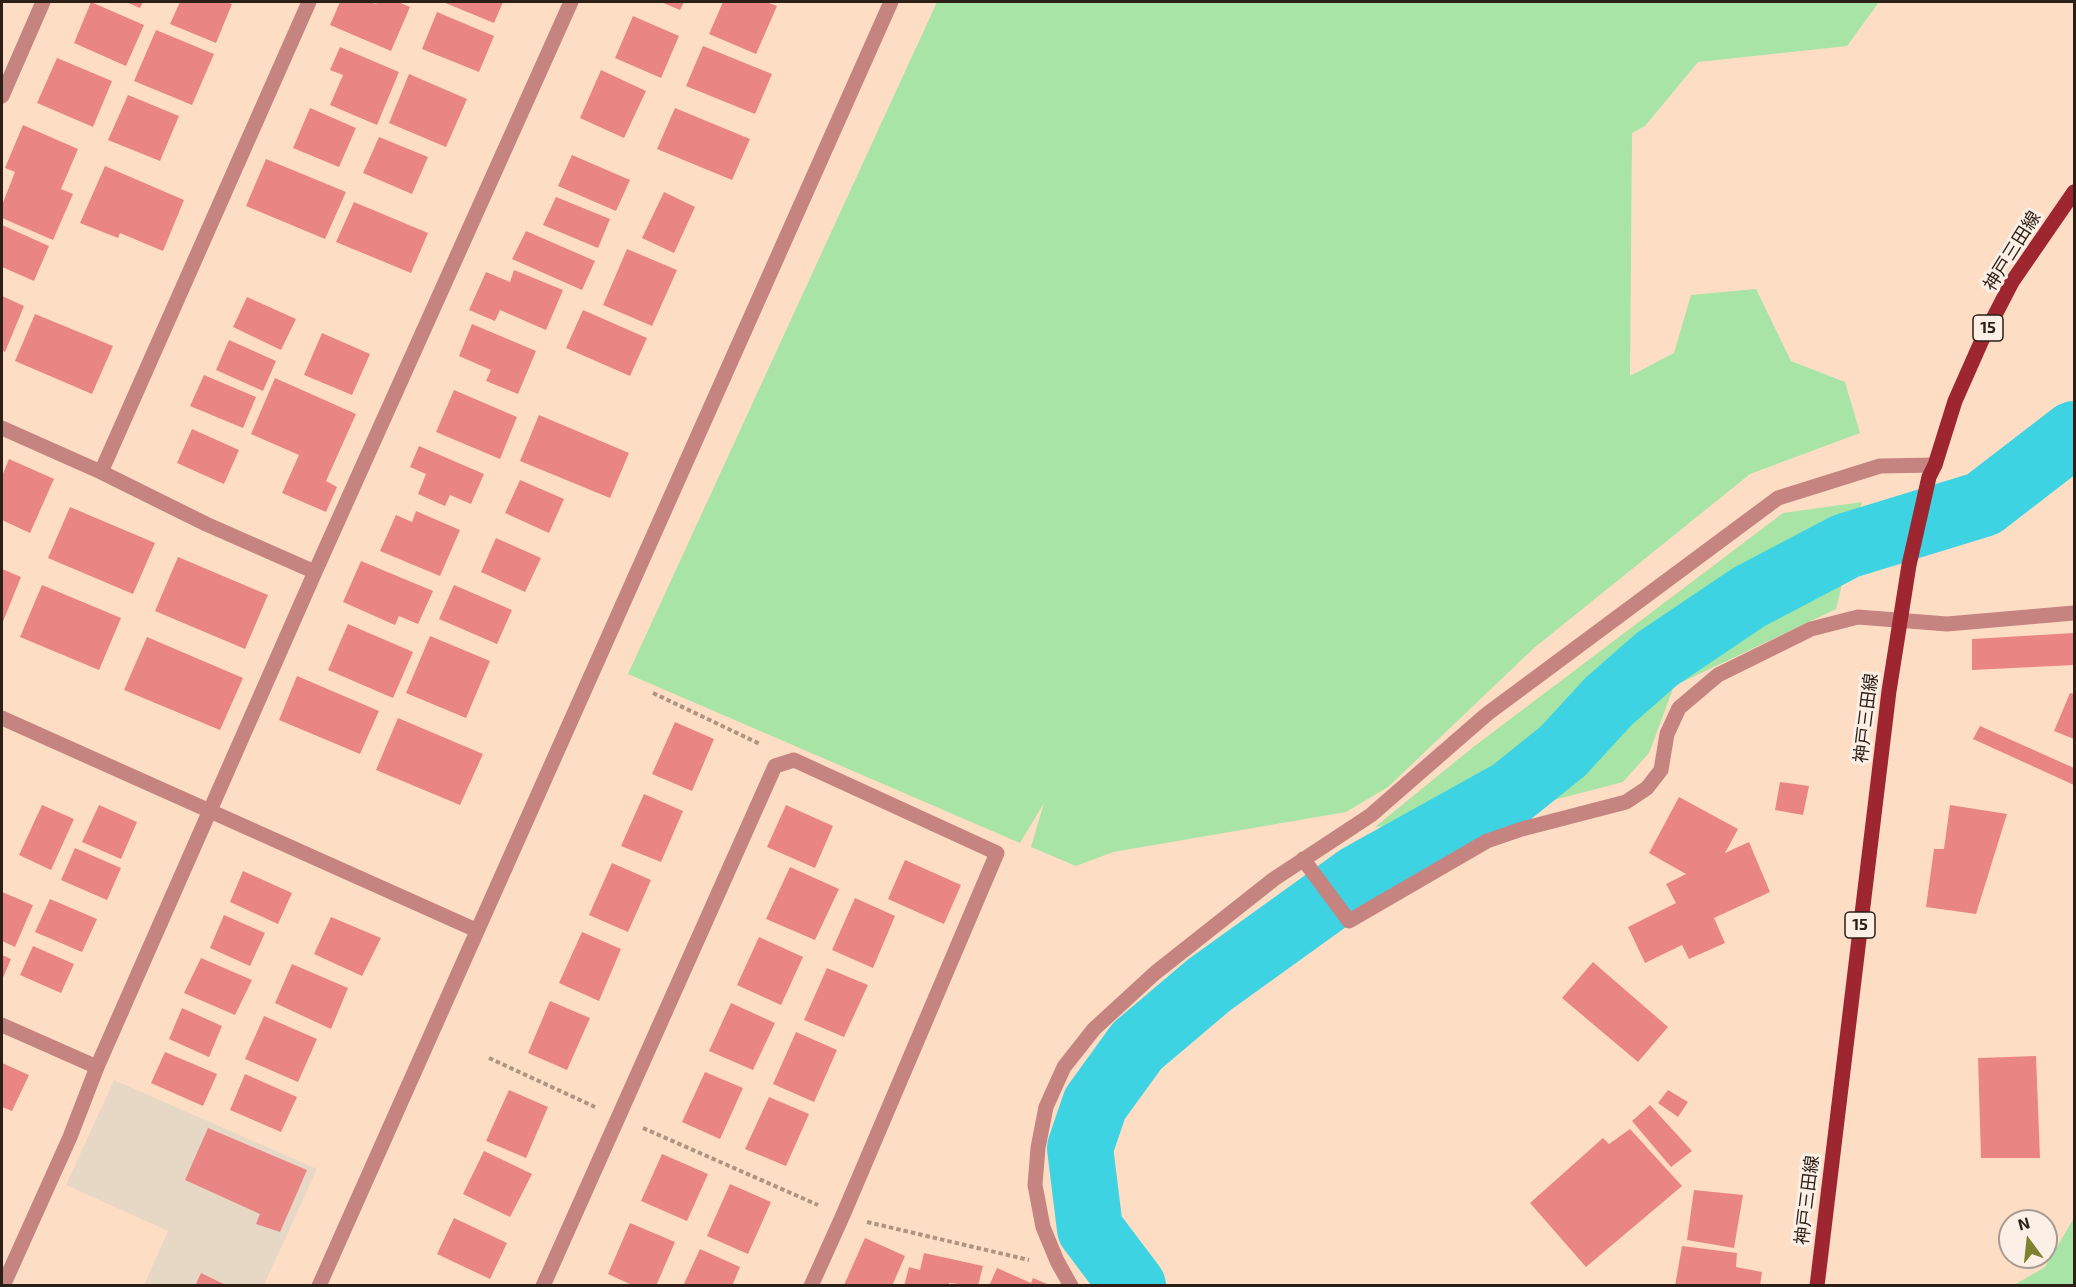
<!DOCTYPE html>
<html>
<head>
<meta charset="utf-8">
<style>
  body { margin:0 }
  #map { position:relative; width:2076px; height:1287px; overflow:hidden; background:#feddc5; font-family:"Exo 2",sans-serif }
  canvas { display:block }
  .frame { position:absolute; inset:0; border:3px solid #2b1f16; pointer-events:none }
  .north { position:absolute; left:1998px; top:1209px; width:60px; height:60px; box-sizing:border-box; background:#fcefe5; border:2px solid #a89c92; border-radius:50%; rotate:345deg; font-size:16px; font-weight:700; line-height:24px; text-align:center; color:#2b1f16 }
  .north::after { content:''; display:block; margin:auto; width:21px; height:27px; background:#7c822e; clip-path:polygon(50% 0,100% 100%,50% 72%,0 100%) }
</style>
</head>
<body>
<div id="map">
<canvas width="2076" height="1287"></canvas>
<div class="frame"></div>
<div class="north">N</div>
</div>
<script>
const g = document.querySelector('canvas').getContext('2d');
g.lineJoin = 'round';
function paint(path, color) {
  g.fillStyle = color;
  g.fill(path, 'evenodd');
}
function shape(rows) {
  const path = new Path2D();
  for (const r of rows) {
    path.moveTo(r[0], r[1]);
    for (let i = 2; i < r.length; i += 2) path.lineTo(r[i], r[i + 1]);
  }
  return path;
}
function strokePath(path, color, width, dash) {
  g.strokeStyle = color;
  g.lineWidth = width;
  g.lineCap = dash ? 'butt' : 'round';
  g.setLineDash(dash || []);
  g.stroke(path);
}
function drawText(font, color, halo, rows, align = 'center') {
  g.font = font + ' "Exo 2","Noto Sans JP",sans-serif';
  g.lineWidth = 6;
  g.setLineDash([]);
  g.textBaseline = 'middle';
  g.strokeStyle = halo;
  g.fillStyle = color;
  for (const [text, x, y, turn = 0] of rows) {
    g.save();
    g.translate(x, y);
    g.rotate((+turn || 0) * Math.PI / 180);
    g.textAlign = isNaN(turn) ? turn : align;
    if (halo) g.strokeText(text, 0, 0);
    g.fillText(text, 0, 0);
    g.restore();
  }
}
paint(shape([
  [114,1080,317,1169,264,1285,144,1285,168,1231,66,1185]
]), '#e7d8c5');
paint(shape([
  [937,2,1879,2,1847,46,1698,62,1645,126,1632,133,1630,376,1674,353,1691,295,1756,289,1791,361,1845,382,1860,433,1750,474,1534,648,1388,787,1346,812,1113,852,1076,866,1031,847,1044,803,1020,843,628,674],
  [1862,502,1836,609,1674,686,1649,753,1623,782,1538,804,1502,764,1406,824,1375,827,1472,748,1783,513],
  [2074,1218,2074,1285,2014,1285,2045,1267]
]), '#a7e4a5');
strokePath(shape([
  [1133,1286,1090,1229,1080,1148,1095,1104,1137,1046,1209,985,1359,877,1512,792,1563,751,1609,701,1657,659,1749,597,1846,546,1983,504,2074,434]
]), '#3dd3e2', 66);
paint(shape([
  [91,2,144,25,126,66,74,43],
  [126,2,143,2,140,8],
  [180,2,226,2,232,4,216,43,170,24],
  [340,2,369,2,376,4,377,2,398,2,410,7,391,51,330,25],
  [443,2,503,2,494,23],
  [661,2,684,2,680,10],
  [723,2,766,2,777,6,756,54,709,34],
  [437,12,494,36,479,72,422,49],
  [633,16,679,36,661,78,615,58],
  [156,30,214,54,192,105,134,81],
  [703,46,772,74,755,114,686,86],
  [340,47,399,72,377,125,330,105,343,75,330,70],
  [57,58,112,81,93,127,37,103],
  [601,70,646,91,624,138,580,118],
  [409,74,467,99,446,147,389,123],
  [128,95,179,116,160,161,108,140],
  [310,108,356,128,339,167,293,148],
  [675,108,750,139,732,180,657,149],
  [23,125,78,149,61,189,73,194,53,240,2,218,2,205,15,172,5,168],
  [379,137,428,157,412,194,363,173],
  [572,155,630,180,616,211,558,186],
  [266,159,346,192,325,239,246,206],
  [105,166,184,200,163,251,120,233,118,238,80,223],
  [664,192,695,207,674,253,642,238],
  [556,197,610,219,598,248,543,225],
  [354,202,428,233,411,273,336,242],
  [2,225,49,246,34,281,2,267],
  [526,231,595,261,582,290,512,259],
  [627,249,677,270,652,326,603,305],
  [514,270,563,290,546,330,500,310,495,321,469,310,486,272,510,282],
  [2,296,24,306,5,352,2,350],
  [247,297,296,319,281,350,233,327],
  [583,310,647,338,630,376,566,348],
  [35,314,113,346,92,394,15,361],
  [472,324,536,351,518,394,486,381,491,370,459,356],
  [322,333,370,354,352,395,304,375],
  [229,340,276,361,263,391,216,370],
  [204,375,256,397,243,428,190,406],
  [275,378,356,414,326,481,337,487,326,512,282,493,299,455,251,434],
  [454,390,517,417,500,459,436,432],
  [539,415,629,453,610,498,520,461],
  [192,429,239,450,224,484,177,463],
  [419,446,484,474,471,504,450,495,445,506,418,494,426,474,410,467],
  [9,459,54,479,30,533,2,520,2,476],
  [520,480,564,499,549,533,505,513],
  [70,507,155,543,133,594,48,558],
  [416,511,460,530,440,576,380,551,396,515,412,522],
  [496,538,541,558,525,592,481,572],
  [178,557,268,595,245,649,155,611],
  [361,561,433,591,418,624,399,616,395,625,343,602],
  [2,569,21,577,2,624],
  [42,585,121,618,99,670,20,637],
  [454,585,512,610,497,644,439,619],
  [348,624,413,652,393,698,328,670],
  [2074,633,2074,665,1972,670,1972,639],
  [430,636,490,661,466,718,406,693],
  [147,637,243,678,220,730,124,690],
  [297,676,379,711,360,754,279,720],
  [2070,693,2074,694,2074,739,2054,731],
  [398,718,483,754,460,805,376,770],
  [675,722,714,739,692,791,652,774],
  [1980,726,2074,768,2074,785,1973,739],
  [1780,782,1809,786,1803,815,1775,810],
  [644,794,683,811,661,862,621,846],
  [1679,797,1738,829,1725,853,1749,842,1770,892,1714,918,1725,943,1689,959,1682,945,1645,963,1628,927,1676,903,1666,884,1686,874,1649,853],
  [42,805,74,819,51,870,19,855],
  [99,805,137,822,121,859,82,842],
  [786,805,833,826,815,868,767,847],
  [1950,805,2007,814,1976,914,1926,907,1934,849,1944,849],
  [75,848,121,868,107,900,61,880],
  [905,860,961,885,944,924,888,899],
  [612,863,651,880,628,932,589,915],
  [790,867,839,889,815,940,766,919],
  [243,871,292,893,278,924,230,902],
  [2,892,33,905,15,947,2,941],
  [855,898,895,916,873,968,832,950],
  [50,899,97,919,82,952,35,932],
  [224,915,265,933,250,966,210,948],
  [331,917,381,938,362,976,314,954],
  [582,932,621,949,599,1001,559,983],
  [759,937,803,957,781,1005,737,985],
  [33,946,74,964,61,993,20,975],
  [2,955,11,959,2,980],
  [201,958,252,980,235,1015,184,993],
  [1593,962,1668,1027,1638,1062,1562,998],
  [292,964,348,988,331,1029,275,1003],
  [827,968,868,985,844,1037,804,1020],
  [550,1001,590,1018,567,1070,528,1053],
  [731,1003,775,1023,753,1070,709,1051],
  [182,1008,222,1026,209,1057,169,1039],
  [264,1016,317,1039,298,1082,245,1059],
  [796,1032,837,1050,814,1102,773,1084],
  [165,1052,217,1074,203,1106,151,1083],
  [2036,1056,2040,1158,1981,1158,1978,1058],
  [2,1063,29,1075,12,1111,2,1107],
  [705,1072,743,1088,720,1139,682,1122],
  [245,1074,297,1097,281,1132,230,1110],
  [509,1090,548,1107,526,1158,486,1141],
  [1668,1090,1688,1102,1678,1117,1658,1103],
  [769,1097,809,1114,786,1166,745,1149],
  [1650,1105,1692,1151,1671,1167,1632,1121],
  [208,1128,307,1170,280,1232,256,1224,260,1214,185,1180],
  [1630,1129,1682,1186,1586,1267,1530,1203,1603,1138,1609,1144],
  [484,1151,532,1174,510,1217,463,1194],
  [662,1154,708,1174,687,1221,641,1201],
  [730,1184,771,1202,748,1254,707,1236],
  [1694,1190,1743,1195,1734,1248,1687,1240],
  [454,1218,507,1243,490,1279,437,1254],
  [630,1223,675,1242,656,1286,634,1286,608,1274],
  [865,1238,905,1256,892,1286,844,1285],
  [1682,1246,1737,1253,1736,1267,1762,1272,1760,1286,1675,1286],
  [700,1249,740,1267,732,1286,683,1286],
  [924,1253,983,1266,978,1286,949,1283,949,1286,904,1286,909,1267,920,1270],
  [997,1268,1031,1283,1033,1278,1047,1284,1046,1286,989,1286],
  [201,1273,228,1286,195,1286]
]), '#e98683');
strokePath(shape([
  [653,693,760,744],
  [489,1058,595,1107],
  [643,1128,818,1205],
  [867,1222,1029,1260]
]), '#ae9582', 4, [4.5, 3]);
strokePath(shape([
  [2,96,43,2],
  [2,428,101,472,206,524,315,572],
  [101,472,309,2],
  [1303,859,1349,921,1487,841,1522,829,1626,802,1647,788,1661,770,1667,734,1679,708,1718,675,1811,629,1858,617,1947,624,2074,613],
  [2,1025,97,1067],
  [3,1286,70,1137,97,1067,315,572,571,2],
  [543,1286,775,766,794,760,997,853,843,1215,811,1286],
  [1071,1286,1057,1261,1043,1227,1035,1185,1038,1148,1046,1107,1064,1067,1094,1029,1155,973,1274,879,1371,815,1487,714,1778,498,1880,466,1935,465]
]), '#c68481', 15);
strokePath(shape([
  [2,718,476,930],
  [319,1286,891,2]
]), '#c68481', 15);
strokePath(shape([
  [1817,1286,1889,691,1909,565,1929,477,1935,465,1955,401,1982,340,2012,282,2074,192]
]), '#9e2630', 15);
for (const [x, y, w] of [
  [1988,328,30],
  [1860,925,30]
]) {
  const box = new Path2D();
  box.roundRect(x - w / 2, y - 13, w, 26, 4.5);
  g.fillStyle = '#fcefe5';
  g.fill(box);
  strokePath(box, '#2b1f16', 1.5);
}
drawText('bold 16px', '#2b1f16', null, [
  ["15",1988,328],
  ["15",1860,925]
]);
drawText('18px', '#2b1f16', '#fcefe5', [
  ["神戸三田線",2012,251,-58],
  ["神戸三田線",1866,718,-83],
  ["神戸三田線",1807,1200,-83]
]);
</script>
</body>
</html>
